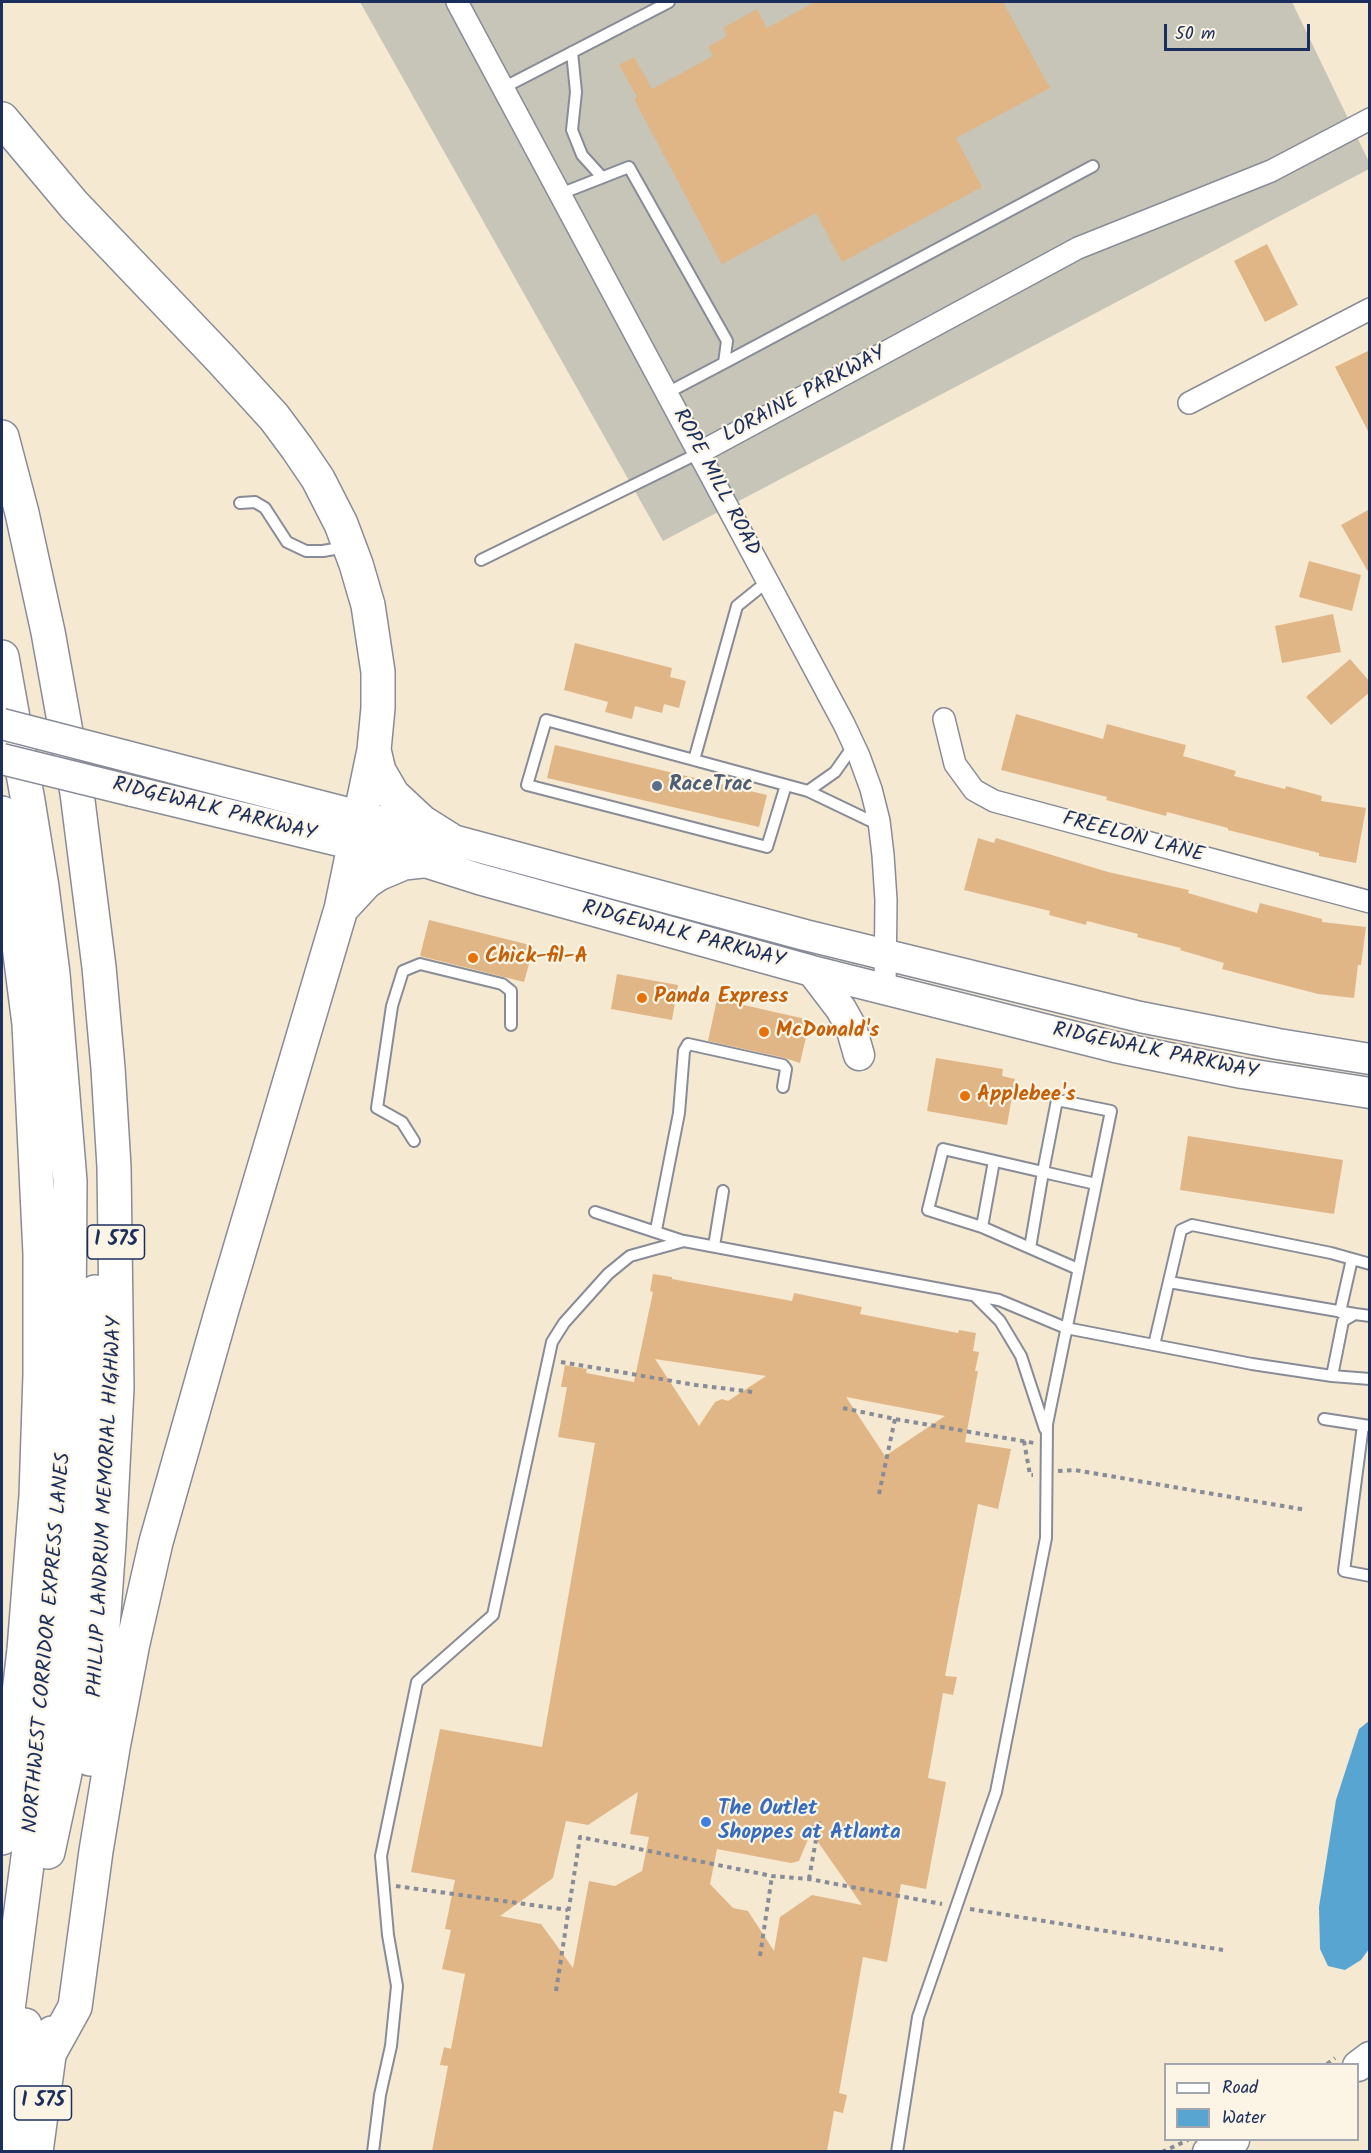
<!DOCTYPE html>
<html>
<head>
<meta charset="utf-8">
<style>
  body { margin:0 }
  #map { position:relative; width:1371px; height:2153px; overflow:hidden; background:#f5e9d1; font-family:Kalam,sans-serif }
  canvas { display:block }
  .frame { position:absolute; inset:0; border:3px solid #1b2f5e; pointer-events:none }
  .legend { position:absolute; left:1164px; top:2063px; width:195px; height:78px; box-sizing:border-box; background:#fcf5e5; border:2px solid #a2a6af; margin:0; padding:8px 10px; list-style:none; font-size:18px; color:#1b2f5e }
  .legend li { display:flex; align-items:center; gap:12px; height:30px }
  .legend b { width:30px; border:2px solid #a2a6af }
  .scale { position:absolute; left:1164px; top:24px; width:146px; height:27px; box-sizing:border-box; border:3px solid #1b2f5e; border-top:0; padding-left:8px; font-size:18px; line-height:21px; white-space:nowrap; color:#1b2f5e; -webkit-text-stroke:4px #fcf5e5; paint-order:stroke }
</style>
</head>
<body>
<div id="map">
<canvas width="1371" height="2153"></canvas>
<div class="frame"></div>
<ul class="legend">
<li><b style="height:8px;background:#fff"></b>Road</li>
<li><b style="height:16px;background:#58a5d1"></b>Water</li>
</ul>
<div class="scale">50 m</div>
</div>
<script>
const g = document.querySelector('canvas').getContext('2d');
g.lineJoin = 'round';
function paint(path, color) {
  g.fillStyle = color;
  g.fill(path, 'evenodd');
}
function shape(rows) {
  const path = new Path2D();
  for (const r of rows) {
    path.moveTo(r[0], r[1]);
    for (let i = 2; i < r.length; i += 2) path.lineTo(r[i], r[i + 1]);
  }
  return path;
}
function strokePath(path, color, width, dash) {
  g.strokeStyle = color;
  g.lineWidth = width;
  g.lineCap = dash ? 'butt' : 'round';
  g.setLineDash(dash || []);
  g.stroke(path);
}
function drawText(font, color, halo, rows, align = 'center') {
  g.font = font + ' Kalam,sans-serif';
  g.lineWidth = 4.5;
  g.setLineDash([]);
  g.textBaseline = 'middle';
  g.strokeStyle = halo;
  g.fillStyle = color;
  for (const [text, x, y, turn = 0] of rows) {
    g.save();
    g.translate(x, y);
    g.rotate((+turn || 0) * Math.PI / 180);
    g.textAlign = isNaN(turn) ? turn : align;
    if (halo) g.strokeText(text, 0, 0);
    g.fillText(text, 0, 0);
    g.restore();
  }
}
paint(shape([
  [360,2,1292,2,1369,162,1369,169,663,541]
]), '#c6c5b8');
paint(shape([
  [1369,1721,1369,1949,1361,1960,1345,1970,1328,1966,1320,1949,1319,1907,1336,1800,1359,1729]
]), '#58a5d1');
paint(shape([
  [815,2,1003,2,1050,88,956,138,982,187,842,262,816,213,722,264,634,99,637,97,619,65,634,57,652,89,713,56,708,47,727,36,723,28,757,9,767,28],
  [1267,244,1298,305,1265,322,1234,261],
  [1370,350,1370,435,1335,367],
  [1370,509,1370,575,1341,525],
  [1309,561,1361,575,1352,611,1299,597],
  [1333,614,1341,652,1282,663,1275,626],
  [575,643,672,668,670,677,686,681,679,708,664,704,662,713,635,706,632,719,605,712,608,702,564,690],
  [1350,659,1370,682,1370,692,1331,725,1306,697],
  [1016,714,1103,739,1107,724,1151,736,1186,745,1183,756,1236,771,1234,776,1285,789,1286,786,1322,796,1321,801,1366,808,1356,863,1319,856,1319,853,1228,830,1228,828,1167,812,1166,816,1106,800,1107,797,1001,770],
  [555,745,767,795,759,827,547,778],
  [978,838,994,843,996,838,1108,872,1189,890,1188,893,1257,913,1260,903,1322,919,1322,922,1366,927,1361,965,1358,965,1354,998,1318,994,1222,969,1224,963,1180,950,1181,948,1137,937,1138,934,1087,921,1086,925,1049,915,1050,911,964,890],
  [429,920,534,946,524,982,420,956],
  [617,974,678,985,672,1020,611,1009],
  [717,999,810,1020,800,1063,785,1058,708,1041],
  [936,1058,1003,1069,1002,1076,1015,1079,1007,1125,927,1111],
  [1188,1136,1343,1160,1334,1214,1180,1190],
  [653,1274,672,1277,672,1279,792,1301,794,1293,862,1307,860,1314,958,1333,959,1330,976,1333,973,1351,979,1352,975,1371,978,1371,965,1442,1011,1449,998,1509,978,1504,945,1676,957,1677,953,1695,943,1693,928,1778,946,1782,926,1889,901,1884,887,1962,863,1957,839,2093,847,2095,843,2113,834,2111,827,2151,432,2151,448,2066,440,2065,444,2047,451,2049,465,1974,442,1969,451,1930,445,1929,455,1880,411,1872,440,1729,542,1747,595,1443,558,1437,567,1387,561,1387,565,1365,587,1369,586,1373,634,1382,653,1292,650,1291],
  [655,1359,766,1376,728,1401,722,1399,715,1402,699,1426],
  [846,1397,945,1416,885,1456],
  [638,1792,630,1834,649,1837,642,1871,615,1886,589,1881,573,1968,541,1924,500,1916,553,1878,566,1821,588,1825],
  [811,1832,862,1905,812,1895,780,1917,774,1951,748,1911,733,1908,710,1884,717,1849,791,1863,799,1861]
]), '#e1b686');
const lane = shape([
  [572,52,576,92,572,130,582,155,601,176],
  [503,88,669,2],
  [560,194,629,167,727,341,724,363,667,393],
  [724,363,1093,166],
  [240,503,255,502,265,508,287,542,306,551,323,551,346,547],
  [481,560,699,453],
  [768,581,737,606,694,760,808,791,879,825],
  [694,760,546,720,527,785,767,847,786,785],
  [808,791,835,772,854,745],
  [414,1141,402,1122,377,1108,392,1006,403,971,420,964,502,984,511,991,511,1025],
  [595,1212,683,1241],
  [982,1227,994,1161],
  [656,1230,679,1113,684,1051,688,1044,783,1065,786,1069,783,1087],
  [714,1246,723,1191],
  [1030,1248,1043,1172,1096,1184],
  [1169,1282,1355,1314],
  [975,1296,1000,1321,1021,1356,1045,1429],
  [1340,1312,1352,1259],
  [1154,1345,1181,1230,1192,1225,1331,1253,1370,1264],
  [1332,1376,1343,1321,1355,1314,1370,1316],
  [1324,1419,1363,1425],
  [1370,1426,1363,1425,1344,1571,1370,1576],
  [373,2152,380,2095,391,2046,397,1986,388,1935,381,1856,417,1682,493,1615,552,1342,564,1323,608,1274,630,1256,684,1241,999,1300,1066,1328,1252,1364,1332,1376,1370,1379],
  [897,2152,918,2017,996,1792,1046,1538,1047,1424,1111,1111,1057,1100,1043,1172,943,1149,928,1210,982,1227,1078,1269]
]);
const street = shape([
  [457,2,844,724,859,756,871,789,879,821,883,855,886,900,885,989],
  [1189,403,1370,309],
  [699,453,1078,248,1271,171,1370,119],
  [944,719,955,764,974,790,994,801,1370,902]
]);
const secondary = shape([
  [126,756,449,839,805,935,1140,1017,1278,1044,1370,1059],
  [132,791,422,861,479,879,812,971,1115,1047,1242,1073,1370,1093],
  [812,971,841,1009,851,1027,859,1055],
  [1358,2066,1370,2057],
  [1208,2152,1234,2140]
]);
const highway = shape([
  [2,119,74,205,220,358,274,417,297,448,318,479,341,524,356,564,368,605,378,672,378,708,374,750,341,909,223,1306,156,1542,133,1643,113,1748,96,1851,75,2007,49,2054],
  [2,437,22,513,48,632,77,793,99,967,108,1068,114,1167,117,1388,109,1543,98,1696,90,1759],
  [2,657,28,801,42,887,53,974,70,1181,68,1467,55,1618,39,1773,2,2055],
  [374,750,379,771,393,795,422,822,449,839],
  [2,813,29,1024,40,1254,40,1375,36,1496,24,1650,2,1838],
  [341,909,366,882,378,874,404,863,422,861],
  [48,1852,65,1773,92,1473,95,1292],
  [9,2152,25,2025],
  [36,2152,52,2033]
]);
strokePath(lane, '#888c98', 14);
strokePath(street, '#888c98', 24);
strokePath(secondary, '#888c98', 33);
strokePath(highway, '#888c98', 36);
strokePath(shape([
  [561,1362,696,1385,753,1392],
  [843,1408,895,1419,1034,1443],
  [1024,1441,1030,1475,1033,1475],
  [1058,1471,1075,1470,1306,1510],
  [879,1494,895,1419],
  [809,1879,820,1817],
  [396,1886,568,1910],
  [970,1909,1223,1950],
  [760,1956,772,1876],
  [556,1991,580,1837,772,1876,809,1879,942,1904],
  [1327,2064,1335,2058],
  [1162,2152,1188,2140]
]), '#888c98', 4, [4.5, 4.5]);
strokePath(lane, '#fff', 10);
strokePath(street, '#fff', 21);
strokePath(secondary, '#fff', 30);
strokePath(highway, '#fff', 33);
const secondaryBridge = shape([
  [2,724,126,756],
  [2,759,132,791]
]);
strokePath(secondaryBridge, '#888c98', 33, []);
strokePath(secondaryBridge, '#fff', 30);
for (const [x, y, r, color] of [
  [657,786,6,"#5c6f8a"],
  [473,958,6,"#e8710a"],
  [642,998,6,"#e8710a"],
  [764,1032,6,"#e8710a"],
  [965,1096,6,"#e8710a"],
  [706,1822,6,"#3f7fe0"]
]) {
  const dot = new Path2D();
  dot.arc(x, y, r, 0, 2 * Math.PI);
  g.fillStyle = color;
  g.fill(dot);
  strokePath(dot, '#fcf5e5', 2);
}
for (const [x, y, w] of [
  [116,1242,57],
  [43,2103,57]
]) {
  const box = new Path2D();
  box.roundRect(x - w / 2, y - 17, w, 34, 4.5);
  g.fillStyle = '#fcf5e5';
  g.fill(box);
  strokePath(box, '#1b2f5e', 1.5);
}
drawText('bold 20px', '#1b2f5e', null, [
  ["I 575",116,1242],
  ["I 575",43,2103]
]);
drawText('21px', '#1b2f5e', '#fcf5e5', [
  ["LORAINE PARKWAY",805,396,-28],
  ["ROPE MILL ROAD",715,483,62],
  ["RIDGEWALK PARKWAY",214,811,14],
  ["FREELON LANE",1133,839,15],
  ["RIDGEWALK PARKWAY",683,936,15],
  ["RIDGEWALK PARKWAY",1155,1053,12],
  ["PHILLIP LANDRUM MEMORIAL HIGHWAY",107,1507,-87],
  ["NORTHWEST CORRIDOR EXPRESS LANES",49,1643,-85]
]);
drawText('bold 21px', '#4e5e75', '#fcf5e5', [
  ["RaceTrac",669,786]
], 'left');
drawText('bold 21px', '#c56008', '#fcf5e5', [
  ["Chick-fil-A",485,958],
  ["Panda Express",654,998],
  ["McDonald's",776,1032],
  ["Applebee's",977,1096]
], 'left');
drawText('bold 21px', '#366cbe', '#fcf5e5', [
  ["The Outlet",718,1810],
  ["Shoppes at Atlanta",718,1834]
], 'left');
</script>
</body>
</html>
